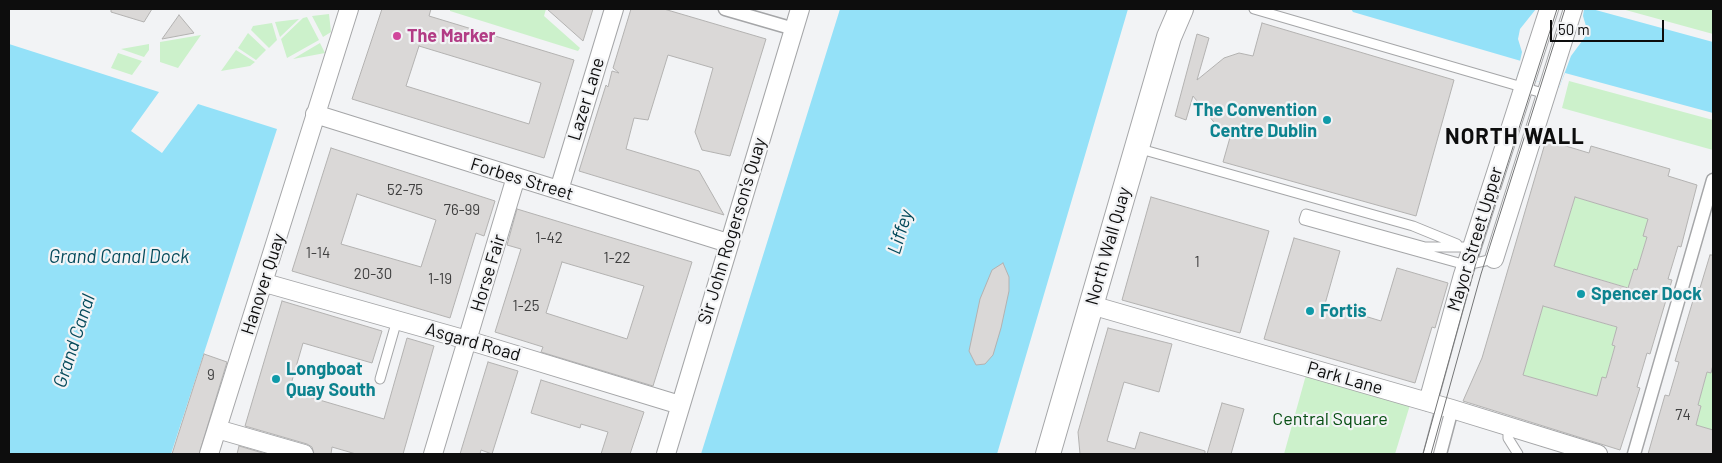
<!DOCTYPE html>
<html>
<head>
<meta charset="utf-8">
<style>
  body { margin:0 }
  #map { position:relative; width:1722px; height:463px; overflow:hidden; background:#f2f3f5; font-family:Barlow,sans-serif }
  canvas { display:block }
  .frame { position:absolute; inset:0; border:10px solid #0d0d0d; pointer-events:none }
  .scale { position:absolute; left:1550px; top:20px; width:114px; height:22px; box-sizing:border-box; border:2px solid #0d0d0d; border-top:0; padding-left:6px; font-size:15px; line-height:18px; white-space:nowrap; color:#0d0d0d; -webkit-text-stroke:4px #f2f3f5; paint-order:stroke }
</style>
</head>
<body>
<div id="map">
<canvas width="1722" height="463"></canvas>
<div class="frame"></div>
<div class="scale">50 m</div>
</div>
<script>
const g = document.querySelector('canvas').getContext('2d');
g.lineJoin = 'round';
function paint(path, color) {
  g.fillStyle = color;
  g.fill(path, 'evenodd');
}
function shape(rows) {
  const path = new Path2D();
  for (const r of rows) {
    path.moveTo(r[0], r[1]);
    for (let i = 2; i < r.length; i += 2) path.lineTo(r[i], r[i + 1]);
  }
  return path;
}
function strokePath(path, color, width, dash) {
  g.strokeStyle = color;
  g.lineWidth = width;
  g.lineCap = dash ? 'butt' : 'round';
  g.setLineDash(dash || []);
  g.stroke(path);
}
function drawText(font, color, halo, rows, align = 'center') {
  g.font = font + ' Barlow,sans-serif';
  g.lineWidth = 4.5;
  g.setLineDash([]);
  g.textBaseline = 'middle';
  g.strokeStyle = halo;
  g.fillStyle = color;
  for (const [text, x, y, turn = 0] of rows) {
    g.save();
    g.translate(x, y);
    g.rotate((+turn || 0) * Math.PI / 180);
    g.textAlign = isNaN(turn) ? turn : align;
    if (halo) g.strokeText(text, 0, 0);
    g.fillText(text, 0, 0);
    g.restore();
  }
}
paint(shape([
  [450,9,546,9,544,16,580,48,578,51,450,11],
  [1622,9,1713,9,1713,34],
  [329,14,331,32,323,37,312,16],
  [307,17,319,40,287,58,281,39,303,18],
  [299,19,280,37,275,22],
  [272,23,277,40,269,48,251,30,253,26],
  [248,33,266,50,256,60,238,48],
  [201,35,178,68,160,62,160,42],
  [320,43,325,53,293,59],
  [149,44,149,50,144,57,121,49],
  [236,50,255,62,250,66,221,71],
  [118,53,142,61,132,75,111,68],
  [1569,81,1713,120,1713,150,1562,108],
  [1575,197,1659,222,1644,236,1647,237,1637,270,1634,269,1630,281,1639,291,1554,266],
  [1543,306,1627,330,1615,335,1612,344,1615,346,1606,378,1607,399,1523,375],
  [1713,365,1713,430,1685,422,1698,418,1701,406,1698,405,1707,372,1711,373],
  [1306,375,1410,405,1395,454,1284,454]
]), '#ccf1cb');
paint(shape([
  [840,9,1128,9,997,454,701,454],
  [1351,9,1592,9,1713,42,1713,113,1565,73,1559,88,1517,75,1521,61,1353,12],
  [9,44,159,92,131,131,162,153,198,104,277,129,171,454,9,454]
]), '#94e1f8');
paint(shape([
  [1536,9,1584,9,1583,16,1588,33,1571,56,1559,88,1517,75,1522,52,1518,39,1520,29]
]), '#f2f3f5');
const building = shape([
  [111,9,152,9,144,22,111,12,111,9],
  [382,9,431,9,429,16,574,60,544,158,352,99,382,9],
  [419,46,541,83,529,124,406,86,419,46],
  [547,9,593,9,583,41,547,9],
  [631,9,664,9,766,39,730,156,702,150,695,132,713,68,668,55,648,120,634,118,626,149,699,171,724,215,579,171,606,85,608,87,612,71,619,73,613,68,631,9],
  [179,15,194,33,162,39,179,15],
  [1262,23,1454,80,1416,216,1223,162,1231,134,1217,126,1193,96,1186,120,1175,116,1197,34,1209,38,1197,80,1224,58,1239,53,1253,56,1262,23],
  [1546,140,1589,153,1591,146,1670,169,1668,176,1697,185,1681,247,1678,246,1668,279,1672,280,1650,354,1647,353,1637,387,1640,388,1620,450,1463,401,1482,358,1546,140],
  [1575,197,1648,219,1643,236,1647,237,1637,270,1634,269,1628,288,1554,266,1575,197],
  [1543,306,1617,327,1612,345,1615,346,1606,378,1602,377,1597,396,1523,375,1543,306],
  [331,148,495,201,484,236,476,233,450,318,292,271,331,148],
  [357,194,436,220,421,267,341,244,357,194],
  [1151,197,1269,231,1240,333,1122,300,1151,197],
  [517,209,692,262,653,386,541,352,543,347,495,332,521,249,507,245,517,209],
  [562,262,644,286,627,339,546,313,562,262],
  [1294,238,1340,251,1325,304,1381,321,1397,268,1448,283,1435,328,1432,327,1415,383,1264,339,1294,238],
  [1710,255,1713,255,1713,365,1711,373,1707,372,1698,405,1701,406,1696,425,1713,430,1713,454,1648,454,1665,395,1669,396,1679,362,1675,361,1697,287,1700,288,1710,255],
  [1003,263,1009,277,1009,291,1001,328,993,355,985,364,976,365,969,351,980,299,992,270,1003,263],
  [282,301,382,331,372,363,303,343,289,391,384,419,407,338,434,346,403,454,356,454,332,447,331,454,314,454,312,447,307,444,245,426,282,301],
  [1108,328,1172,344,1159,392,1124,382,1107,441,1135,449,1140,432,1205,451,1205,454,1080,454,1078,432,1108,328],
  [204,354,227,362,199,454,172,454,204,354],
  [488,362,518,371,492,454,481,450,480,454,460,454,488,362],
  [541,380,644,412,630,454,601,454,608,432,581,424,580,428,531,413,541,380],
  [1222,403,1244,409,1231,454,1207,454,1222,403],
  [239,446,266,454,237,454,239,446]
]);
paint(building, '#dad8d7');
strokePath(building, '#b3b2b1', 1);
const service = shape([
  [1254,9,1546,94],
  [1137,148,1413,226,1457,244],
  [1472,247,1425,247,1306,214,1304,220,1466,265,1494,259],
  [380,379,397,320],
  [1508,426,1508,438,1518,454],
  [1428,454,1441,405]
]);
const pedestrian = shape([
  [725,9,794,29],
  [1440,454,1452,409],
  [1634,454,1713,180]
]);
const minor = shape([
  [315,114,728,243],
  [559,190,614,9],
  [1494,259,1573,9],
  [265,283,467,340,680,405],
  [1091,305,1452,409,1598,454],
  [1428,402,1463,275,1549,9],
  [217,429,304,454],
  [209,454,349,9],
  [433,454,516,177],
  [666,454,800,9]
]);
const secondary = shape([
  [1048,454,1169,37,1181,9]
]);
strokePath(service, '#a5a6a8', 11);
strokePath(pedestrian, '#a5a6a8', 15);
strokePath(minor, '#a5a6a8', 20);
strokePath(secondary, '#a5a6a8', 26);
strokePath(service, '#fff', 9);
strokePath(pedestrian, '#fff', 12);
strokePath(minor, '#fff', 18);
strokePath(secondary, '#fff', 24);
strokePath(shape([
  [1423,454,1476,263,1557,9],
  [1431,454,1481,274,1565,9]
]), '#747576', 1);
for (const [x, y, r, color] of [
  [397,36,5,"#d1479c"],
  [1327,120,5,"#0f9aa8"],
  [1581,294,5,"#0f9aa8"],
  [1310,311,5,"#0f9aa8"],
  [276,379,5,"#0f9aa8"]
]) {
  const dot = new Path2D();
  dot.arc(x, y, r, 0, 2 * Math.PI);
  g.fillStyle = color;
  g.fill(dot);
  strokePath(dot, '#f2f3f5', 2);
}
drawText('15px', '#404040', null, [
  ["52-75",405,190],
  ["76-99",462,210],
  ["1-42",549,238],
  ["1-14",318,253],
  ["1-22",617,258],
  ["1",1197,262],
  ["20-30",373,274],
  ["1-19",440,279],
  ["1-25",526,306],
  ["9",211,375],
  ["74",1683,415]
]);
drawText('bold 18px', '#b23c85', '#f2f3f5', [
  ["The Marker",407,36]
], 'left');
drawText('18px', '#0d0d0d', '#f2f3f5', [
  ["Lazer Lane",586,99,-73],
  ["Forbes Street",522,179,17],
  ["Sir John Rogerson's Quay",732,231,-73],
  ["Mayor Street Upper",1475,239,-73],
  ["North Wall Quay",1108,246,-74],
  ["Horse Fair",488,273,-73],
  ["Hanover Quay",263,284,-72],
  ["Asgard Road",473,342,16],
  ["Park Lane",1345,378,16]
]);
drawText('bold 18px', '#0d838f', '#f2f3f5', [
  ["The Convention",1317,110,"right"],
  ["Centre Dublin",1317,131,"right"],
  ["Spencer Dock",1591,294],
  ["Fortis",1320,311],
  ["Longboat",286,369],
  ["Quay South",286,390]
], 'left');
drawText('18px', '#064e12', '#f2f3f5', [
  ["Central Square",1330,419]
]);
drawText('italic 19px', '#044a5b', '#f2f3f5', [
  ["Liffey",900,232,-73],
  ["Grand Canal Dock",119,257],
  ["Grand Canal",74,341,-72]
]);
g.letterSpacing = '1px';
drawText('bold 22px', '#0d0d0d', '#f2f3f5', [
  ["NORTH WALL",1515,137]
]);
g.letterSpacing = '0px';
</script>
</body>
</html>
